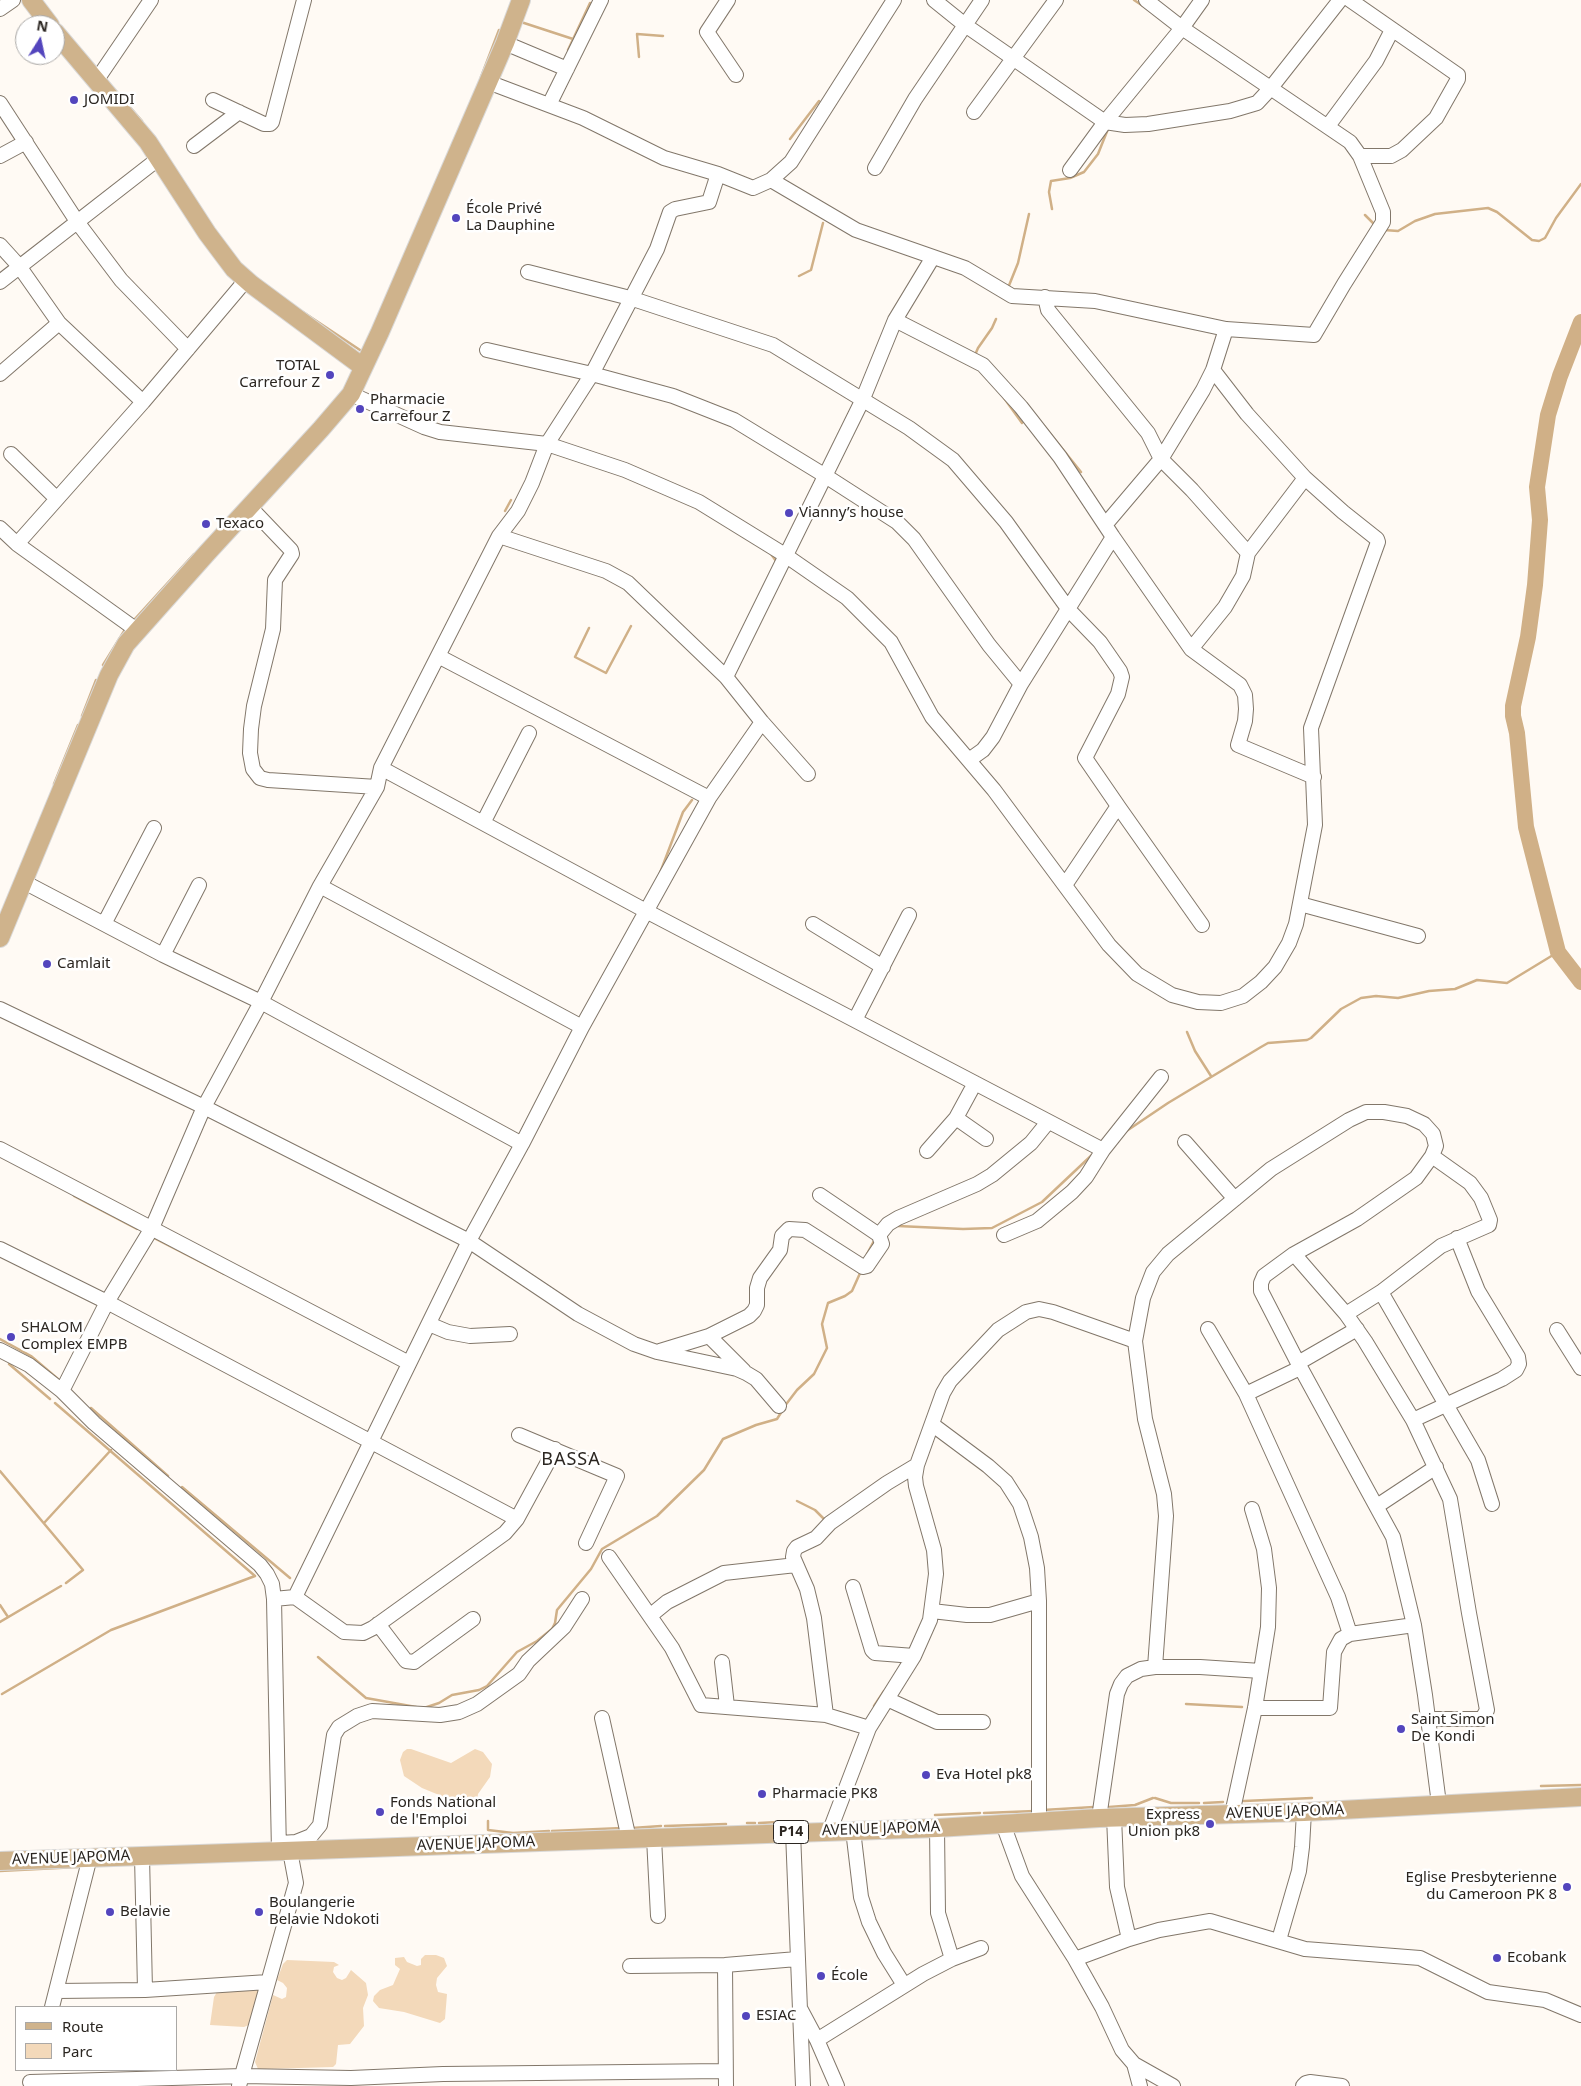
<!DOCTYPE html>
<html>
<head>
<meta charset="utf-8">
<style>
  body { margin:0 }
  #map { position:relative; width:1581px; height:2086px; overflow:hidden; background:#fffaf4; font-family:"Noto Sans",sans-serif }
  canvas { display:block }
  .legend { position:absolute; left:15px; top:2006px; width:162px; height:65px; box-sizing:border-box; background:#fff; border:1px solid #aaa8a6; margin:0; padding:6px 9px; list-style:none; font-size:15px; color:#2b2621 }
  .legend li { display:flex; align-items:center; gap:10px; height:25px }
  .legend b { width:25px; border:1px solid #aaa8a6 }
  .north { position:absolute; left:15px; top:15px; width:50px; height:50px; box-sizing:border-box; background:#fff; border:1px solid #aaa8a6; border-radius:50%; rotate:10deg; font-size:14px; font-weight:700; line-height:20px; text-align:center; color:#2b2621 }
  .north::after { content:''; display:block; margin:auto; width:18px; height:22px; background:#5345bd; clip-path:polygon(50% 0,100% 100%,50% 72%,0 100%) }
</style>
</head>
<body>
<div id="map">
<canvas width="1581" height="2086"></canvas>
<ul class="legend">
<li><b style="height:6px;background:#cfb38c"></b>Route</li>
<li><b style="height:14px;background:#f3d9ba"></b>Parc</li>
</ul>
<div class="north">N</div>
</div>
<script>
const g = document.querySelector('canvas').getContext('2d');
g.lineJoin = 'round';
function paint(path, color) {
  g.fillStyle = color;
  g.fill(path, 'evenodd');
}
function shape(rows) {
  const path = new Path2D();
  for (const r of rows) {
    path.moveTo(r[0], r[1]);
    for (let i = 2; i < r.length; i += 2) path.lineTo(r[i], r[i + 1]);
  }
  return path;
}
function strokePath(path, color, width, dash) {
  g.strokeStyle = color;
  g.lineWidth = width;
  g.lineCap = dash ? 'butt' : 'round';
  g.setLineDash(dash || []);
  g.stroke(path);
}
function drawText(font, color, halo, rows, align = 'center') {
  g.font = font + ' "Noto Sans",sans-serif';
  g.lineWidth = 5;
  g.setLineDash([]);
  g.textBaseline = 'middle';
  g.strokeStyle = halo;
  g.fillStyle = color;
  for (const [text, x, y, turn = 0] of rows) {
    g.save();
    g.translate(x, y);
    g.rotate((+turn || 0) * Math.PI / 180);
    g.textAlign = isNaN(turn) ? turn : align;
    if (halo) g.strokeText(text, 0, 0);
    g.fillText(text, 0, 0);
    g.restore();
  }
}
paint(shape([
  [407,1749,411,1749,451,1763,475,1749,483,1752,492,1764,490,1777,478,1794,477,1802,469,1805,461,1804,422,1788,404,1776,400,1760,403,1752],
  [425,1955,436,1955,444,1958,447,1966,437,1978,436,1985,438,1992,447,1994,445,2019,440,2023,404,2012,379,2008,373,2001,374,1996,380,1990,393,1985,400,1969,395,1965,395,1958,404,1957,407,1962,417,1966,421,1965,421,1959],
  [287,1960,334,1962,339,1965,334,1967,333,1972,337,1978,342,1980,346,1978,351,1970,366,1983,368,1995,363,2008,364,2026,350,2044,338,2045,336,2064,333,2067,265,2069,258,2069,255,2062,273,1995,282,1999,286,1997,287,1988,283,1983,277,1980,283,1964],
  [256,1989,260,1991,251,2024,244,2027,210,2025,214,1997,217,1992]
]), '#f3d9ba');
strokePath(shape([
  [1134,0,1143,6],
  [521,22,573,39],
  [568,50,590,3],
  [639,57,637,34,663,36],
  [481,77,499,30],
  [106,80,142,121],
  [790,139,819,101],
  [1052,209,1049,192,1051,181,1070,178,1084,172,1098,154,1108,129],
  [1365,215,1375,225],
  [1384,230,1398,231,1415,221,1435,214,1488,208,1497,212,1532,240,1539,241,1545,238,1556,218,1581,184],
  [799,276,811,270,823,223],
  [1008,288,1018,263,1029,214],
  [303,312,363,352],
  [977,356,975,355,978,348,992,328,996,319],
  [1004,398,1022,423],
  [1044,426,1081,472],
  [505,511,511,500],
  [771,554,776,561,775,564],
  [133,621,194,554],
  [589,628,575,657,606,673,631,626],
  [103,665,126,628],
  [82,716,96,680],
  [54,784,78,725],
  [660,873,683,812,692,800],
  [1187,1032,1195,1051,1211,1076],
  [1125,1132,1168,1103,1261,1047,1268,1043,1307,1040,1311,1038,1341,1009,1361,998,1376,996,1398,998,1429,991,1455,989,1477,980,1507,983,1558,952],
  [74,1196,137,1229],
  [898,1226,963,1229,992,1228,1042,1202,1094,1153],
  [154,1238,224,1274],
  [867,1254,875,1239],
  [0,1339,31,1356,58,1379],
  [9,1364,50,1399],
  [784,1407,797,1390,814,1374,827,1348,822,1324,828,1303,845,1296,852,1291,861,1271],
  [92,1414,91,1408,168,1476],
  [0,1471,83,1570,66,1583],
  [182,1487,290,1578],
  [797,1501,815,1510,826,1521],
  [44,1523,111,1450],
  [0,1605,8,1617],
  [0,1622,61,1586],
  [318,1657,366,1698,416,1707],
  [2,1694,111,1630,255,1576,55,1403],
  [1186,1704,1242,1707],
  [874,1706,884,1691],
  [424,1708,439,1703,452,1695,479,1690,487,1686,517,1652,537,1641,552,1629,555,1623,557,1610,591,1569,602,1549,657,1516,704,1470,723,1439,756,1425,777,1419,782,1411],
  [1541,1786,1581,1785],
  [1155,1798,1171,1803,1199,1803],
  [1244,1801,1312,1798],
  [1204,1803,1223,1802],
  [1109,1807,1135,1805,1153,1798],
  [1043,1810,1094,1807],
  [984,1813,1035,1811],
  [935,1815,980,1813],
  [488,1821,488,1830,513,1833,549,1831],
  [747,1823,755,1823],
  [759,1823,778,1822],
  [665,1826,726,1824],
  [632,1828,661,1826],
  [552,1831,622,1828],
  [0,1871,78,1867]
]), '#d0b087', 2.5);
strokePath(shape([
  [1581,322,1560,376,1548,415,1537,487,1540,520,1535,585,1528,637,1513,706,1513,716,1517,733,1526,827,1558,952,1581,982]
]), '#d0b087', 16);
const minor = shape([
  [728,0,707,32,736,75],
  [934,0,965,25,1105,122,1125,125,1148,124,1230,111,1257,103,1270,89,1340,0],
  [1350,0,1458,75,1458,79,1436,118,1402,150,1391,156,1360,156],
  [0,9,13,0],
  [505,43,567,69],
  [96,81,151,0],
  [488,82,583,118,664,158,718,174,753,188,771,180,791,162,894,0],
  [213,100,264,124,270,124,272,122,304,0],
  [0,103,78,223,121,280,188,349],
  [549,105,601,0],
  [974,112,1056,0],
  [1328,126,1376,61,1392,30],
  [194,146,239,112],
  [0,156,26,142],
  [875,168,915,99,982,0],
  [1070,170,1105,122,1182,28,1202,0],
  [771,180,856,230,965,268,1012,296,1095,301,1226,329,1314,335,1344,284,1383,222,1383,212,1360,156,1350,142,1182,28,1146,0],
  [0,245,19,266,59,323,143,402],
  [528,272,630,298,773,345,909,428,953,460,1006,522,1069,610,1100,642,1120,671,1122,677,1118,694,1085,758,1118,806],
  [0,282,158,159],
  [1045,297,1048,310,1148,433,1161,459,1192,490,1248,553,1243,576,1225,607,1191,649],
  [895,320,983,365,1021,407,1060,457,1113,537,1191,649,1240,685,1245,695,1246,709,1245,721,1238,745,1314,777],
  [487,350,592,374,673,396,734,420,824,475,897,522,914,539,989,645,1021,684],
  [0,374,59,323],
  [351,394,424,427,440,432,547,444,625,470,699,502,785,555,847,598,891,642,932,717,994,790,1109,945,1137,974,1172,995,1198,1002,1221,1003,1243,996,1261,982,1275,967,1289,943,1296,924,1315,825,1311,728,1378,542,1377,539,1343,512,1305,478,1247,414,1213,370],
  [11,454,57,499],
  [249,506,291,550,292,554,275,580,273,629,254,706,251,729,250,753,253,769,260,778,268,780,377,787],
  [1105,525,1161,459,1203,390,1213,370,1226,329],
  [0,528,17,544,138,631],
  [499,536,606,571,628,583,726,677,762,722,808,774],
  [17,544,143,402,246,280],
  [1248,553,1305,478],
  [438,656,709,798],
  [726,677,862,401,895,320,933,257],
  [969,760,983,750,993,737,1021,684,1113,537],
  [381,768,646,911,1103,1150],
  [483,823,529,733],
  [24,882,163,955,261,1002,522,1144],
  [1065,885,1118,806,1202,925],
  [320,886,582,1027],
  [1300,904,1418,936],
  [104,924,154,828],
  [813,924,883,967],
  [163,955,199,885],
  [0,1009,204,1107,469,1241,578,1314,634,1344,657,1352,737,1369,746,1373,756,1379,779,1406],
  [855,1020,909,915],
  [956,1118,986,1139],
  [1185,1142,1235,1199],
  [0,1149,409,1363],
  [927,1151,956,1118,975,1083],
  [879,1235,888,1224,898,1218,977,1184,992,1175,1031,1143,1048,1122],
  [1004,1235,1037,1221,1072,1192,1086,1177,1103,1150,1161,1077],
  [0,1249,107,1302,517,1519],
  [1294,1254,1346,1314,1365,1341,1413,1420,1450,1499,1469,1613,1487,1710,1482,1719,1428,1719],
  [1381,1292,1478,1460,1492,1504],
  [1346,1314,1381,1292,1441,1246,1489,1225,1490,1220,1481,1198,1470,1183,1432,1156],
  [429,1324,448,1332,470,1336,510,1334],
  [1208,1329,1246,1394,1338,1597,1350,1634],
  [1557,1330,1581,1368],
  [709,1336,744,1371],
  [0,1350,29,1365,62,1391,94,1423,260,1565,267,1574,272,1584,274,1599,279,1852],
  [660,1351,709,1336,749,1316,754,1311,757,1305,757,1288,760,1278,780,1250,782,1236,789,1229,805,1230,863,1267,867,1266,882,1244,879,1235,820,1195],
  [1298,1363,1357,1329],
  [62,1391,107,1302,152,1228,204,1107,261,1002,320,886,377,787,381,768,499,536,518,511,532,483,547,444,592,374,657,249,670,212,675,209,709,202,718,174],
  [1246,1394,1300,1368],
  [1413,1420,1502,1379,1516,1370,1519,1364,1518,1357,1478,1291,1457,1238],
  [933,1425,988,1466,1006,1482,1020,1504,1031,1537,1037,1568,1039,1601,1039,1821],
  [519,1435,617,1476,586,1543],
  [1377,1506,1436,1467],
  [609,1557,672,1648,701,1705,826,1715,869,1728],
  [853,1587,872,1650,875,1653,914,1656],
  [295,1597,344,1632,363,1633,373,1628,505,1533,517,1519,555,1449],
  [274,1599,295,1597,469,1241,522,1144,582,1027,709,798,762,722],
  [932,1611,967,1615,990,1615,1039,1601],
  [651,1615,667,1602,724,1573,796,1565],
  [378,1624,406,1661,414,1662,473,1619],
  [722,1662,727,1706],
  [1155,1667,1166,1516,1164,1494,1145,1419,1135,1341,1143,1298,1153,1272,1168,1254,1271,1169,1349,1120,1366,1112,1384,1112,1407,1116,1424,1124,1433,1134,1436,1146,1432,1156,1416,1178,1357,1219,1294,1254,1264,1276,1261,1283,1261,1291,1298,1363,1393,1537,1414,1625,1425,1695,1439,1804],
  [887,1699,937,1722,983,1722],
  [1255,1708,1330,1708,1334,1652,1341,1639,1350,1634,1414,1625],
  [826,1715,814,1618,807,1589,793,1557,794,1551,797,1547,816,1538,830,1523,887,1483,917,1465],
  [602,1718,629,1839],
  [1232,1814,1255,1708,1268,1627,1269,1588,1264,1549,1252,1509],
  [1114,1817,1117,1887,1129,1939],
  [1099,1818,1117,1694,1121,1684,1127,1676,1141,1669,1155,1667,1200,1667,1261,1671],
  [1003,1824,1022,1876,1075,1959,1102,2007,1122,2050,1134,2064,1173,2086],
  [937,1828,938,1913,952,1959],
  [830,1830,869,1728,914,1656,930,1620,936,1574,934,1550,916,1486,915,1477,917,1465,943,1393,950,1381,998,1330,1026,1312,1039,1309,1053,1312,1135,1341],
  [853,1830,861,1897,869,1922,884,1953,904,1985],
  [793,1832,803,2086],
  [654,1838,658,1916],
  [280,1843,296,1842,311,1836,320,1825,334,1735,339,1727,357,1716,372,1711,440,1715,459,1712,477,1704,519,1674,528,1661,564,1627,582,1599],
  [142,1856,145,1990],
  [1279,1940,1299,1871,1302,1847,1304,1812],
  [1075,1959,1129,1939,1159,1930,1210,1921,1305,1949,1420,1958,1488,1992,1545,2000,1581,2015],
  [725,1965,726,2086],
  [630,1966,725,1965,797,1959],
  [57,1991,145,1990,268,1982],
  [52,2007,90,1857],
  [801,2010,817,2040,837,2086],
  [817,2040,923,1974,952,1959,981,1948],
  [1134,2064,1140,2086],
  [30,2082,243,2076,351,2078,443,2074,725,2071],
  [239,2086,296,1883,290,1851],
  [1303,2086,1306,2083,1310,2082,1342,2086]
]);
const major = shape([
  [31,0,50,25],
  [55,32,148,142,207,233,234,269,251,284,363,367],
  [0,938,109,675,126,644,207,553,321,429,351,394,380,332,505,43,521,0],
  [0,1861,937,1828,1099,1818,1304,1812,1581,1797]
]);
strokePath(minor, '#82776a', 16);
strokePath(major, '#d9d8d7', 20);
strokePath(minor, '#fff', 14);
strokePath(major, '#cfb38c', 18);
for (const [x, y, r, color] of [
  [74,100,5,"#5345bd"],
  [456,218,5,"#5345bd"],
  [330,375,5,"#5345bd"],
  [360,409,5,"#5345bd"],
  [789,513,5,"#5345bd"],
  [206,524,5,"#5345bd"],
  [47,964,5,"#5345bd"],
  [11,1337,5,"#5345bd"],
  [1401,1729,5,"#5345bd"],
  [926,1775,5,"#5345bd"],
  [762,1794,5,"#5345bd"],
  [380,1812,5,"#5345bd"],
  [1210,1824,5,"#5345bd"],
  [1567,1887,5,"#5345bd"],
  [110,1912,5,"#5345bd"],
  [259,1912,5,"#5345bd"],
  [1497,1958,5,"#5345bd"],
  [821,1976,5,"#5345bd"],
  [746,2016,5,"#5345bd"]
]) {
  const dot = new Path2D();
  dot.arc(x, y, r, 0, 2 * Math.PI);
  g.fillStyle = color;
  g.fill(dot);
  strokePath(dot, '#fff', 2);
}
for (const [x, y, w] of [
  [791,1832,35]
]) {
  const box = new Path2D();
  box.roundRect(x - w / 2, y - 11.5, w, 23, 4);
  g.fillStyle = '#fff';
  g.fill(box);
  strokePath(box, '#2b2621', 1);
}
drawText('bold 14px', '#2b2621', null, [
  ["P14",791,1832]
]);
drawText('15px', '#2b2621', '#fff', [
  ["JOMIDI",84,100],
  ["École Privé",466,209],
  ["La Dauphine",466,226],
  ["TOTAL",320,366,"right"],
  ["Carrefour Z",320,383,"right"],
  ["Pharmacie",370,400],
  ["Carrefour Z",370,417],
  ["Vianny’s house",799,513],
  ["Texaco",216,524],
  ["Camlait",57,964],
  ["SHALOM",21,1328],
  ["Complex EMPB",21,1345],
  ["Saint Simon",1411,1720],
  ["De Kondi",1411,1737],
  ["Eva Hotel pk8",936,1775],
  ["Pharmacie PK8",772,1794],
  ["Fonds National",390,1803],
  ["de l'Emploi",390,1820],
  ["Express",1200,1815,"right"],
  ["Union pk8",1200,1832,"right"],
  ["Eglise Presbyterienne",1557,1878,"right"],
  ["du Cameroon PK 8",1557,1895,"right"],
  ["Boulangerie",269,1903],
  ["Belavie Ndokoti",269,1920],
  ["Belavie",120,1912],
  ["Ecobank",1507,1958],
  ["École",831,1976],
  ["ESIAC",756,2016]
], 'left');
drawText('15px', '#2b2621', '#fff', [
  ["AVENUE JAPOMA",1285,1812,-2],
  ["AVENUE JAPOMA",881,1829,-2],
  ["AVENUE JAPOMA",476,1844,-2],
  ["AVENUE JAPOMA",71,1858,-2]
]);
g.letterSpacing = '1px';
drawText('18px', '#2b2621', '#fff', [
  ["BASSA",571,1460]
]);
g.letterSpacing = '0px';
</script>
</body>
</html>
